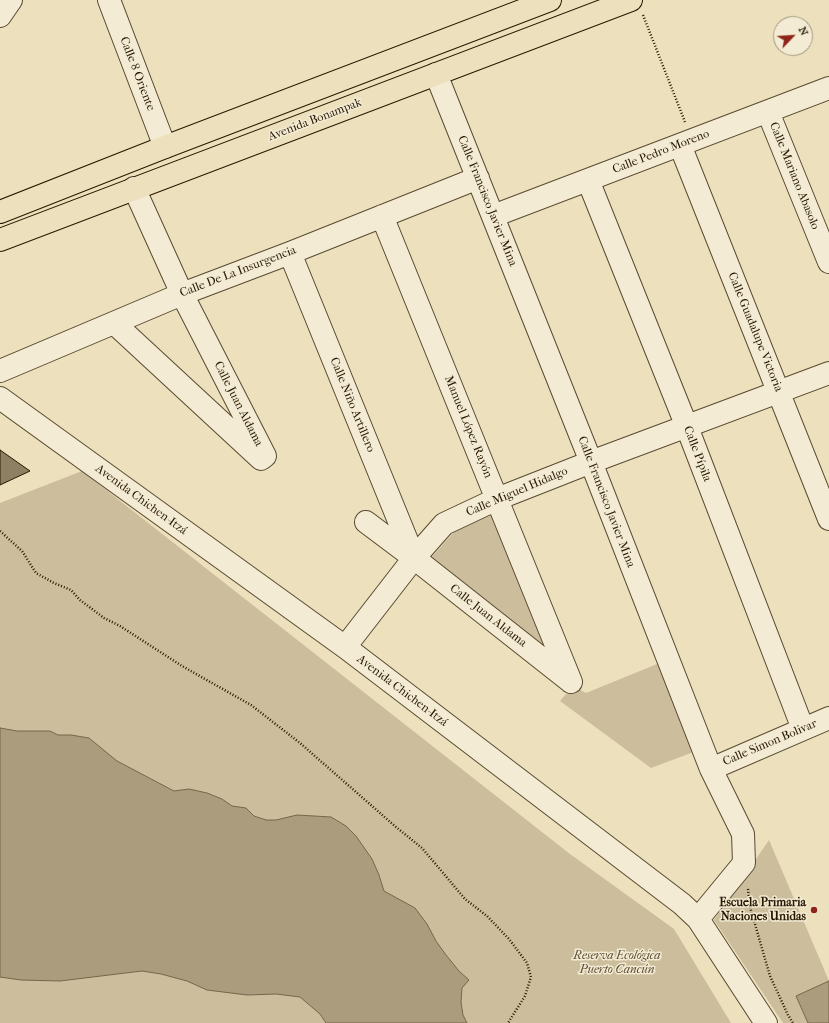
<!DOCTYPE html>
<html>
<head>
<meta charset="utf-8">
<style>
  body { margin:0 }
  #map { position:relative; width:829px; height:1023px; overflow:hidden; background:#ede0bd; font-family:"IM FELL French Canon",serif }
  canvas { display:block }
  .north { position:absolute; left:773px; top:16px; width:40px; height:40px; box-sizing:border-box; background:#f3ebd4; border:1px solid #a29780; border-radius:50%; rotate:65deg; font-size:11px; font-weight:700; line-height:16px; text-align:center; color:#281801 }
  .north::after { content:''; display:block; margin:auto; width:14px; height:18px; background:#8f2418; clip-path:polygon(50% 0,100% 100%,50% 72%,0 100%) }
</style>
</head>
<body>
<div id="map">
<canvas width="829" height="1023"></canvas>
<div class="north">N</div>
</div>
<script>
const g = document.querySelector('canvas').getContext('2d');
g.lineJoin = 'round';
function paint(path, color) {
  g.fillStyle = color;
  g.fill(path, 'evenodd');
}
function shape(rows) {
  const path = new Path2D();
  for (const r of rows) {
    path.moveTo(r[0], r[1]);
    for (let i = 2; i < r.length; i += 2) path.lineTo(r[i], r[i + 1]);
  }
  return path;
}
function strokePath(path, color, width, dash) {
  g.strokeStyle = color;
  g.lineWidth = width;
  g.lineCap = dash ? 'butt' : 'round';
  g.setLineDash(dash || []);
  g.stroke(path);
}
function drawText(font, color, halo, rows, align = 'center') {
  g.font = font + ' "IM FELL French Canon",serif';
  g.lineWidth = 3;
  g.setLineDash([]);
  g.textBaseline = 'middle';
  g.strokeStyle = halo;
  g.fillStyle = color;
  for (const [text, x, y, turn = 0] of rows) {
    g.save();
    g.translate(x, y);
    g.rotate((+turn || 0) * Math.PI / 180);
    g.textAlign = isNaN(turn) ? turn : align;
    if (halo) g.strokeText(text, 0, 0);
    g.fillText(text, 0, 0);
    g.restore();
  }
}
paint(shape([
  [82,471,570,854,674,929,731,1023,0,1023,0,503],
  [496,512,564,673,428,561,454,532],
  [662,662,699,750,651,768,560,701,573,686,586,693],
  [769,840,829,981,796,996,808,1023,783,1023,714,920]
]), '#ccbe9d');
const water = shape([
  [0,728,17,731,50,731,58,735,71,735,89,738,117,761,174,791,189,789,207,793,222,799,232,806,246,808,254,816,266,820,276,820,297,815,331,817,346,826,356,836,372,859,379,875,384,891,415,908,427,924,436,941,446,955,459,971,469,980,462,988,461,1002,463,1015,467,1023,326,1023,320,1014,300,997,276,994,247,995,207,990,187,981,161,974,142,971,60,981,21,980,0,977,0,728],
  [829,981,829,1023,808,1023,796,996,829,981]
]);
paint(water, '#aa9c7d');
strokePath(water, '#76674b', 1);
const building = shape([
  [0,450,30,471,0,485,0,450]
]);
paint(building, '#8e8063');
strokePath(building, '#281801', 1);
const minor = shape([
  [109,0,165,147],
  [0,16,11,0],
  [436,74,591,462,711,769,743,834,744,863,698,919],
  [768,112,829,262],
  [680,145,829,519],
  [588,180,687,427,803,729],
  [382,216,571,682],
  [493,216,829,88],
  [290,253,414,558],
  [114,323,261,459,265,456,182,294,134,188],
  [0,371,182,294,290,253,478,178],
  [0,398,345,647,682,904,698,919,766,1023],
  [366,522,414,558,570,681],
  [345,647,414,558,444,524,497,499,591,462,829,373],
  [711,769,829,718]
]);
const major = shape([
  [0,212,165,147,550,0],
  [0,240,631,0]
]);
strokePath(minor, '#594a30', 24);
strokePath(major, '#281801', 24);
strokePath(shape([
  [643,15,685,122],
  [0,531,22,551,36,573,54,583,71,590,80,600,104,618,120,626,182,666,251,705,300,743,396,827,422,848,465,899,487,916,509,939,527,963,531,977,525,996,508,1023],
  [748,889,750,907,770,976,788,1015,793,1023]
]), '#281801', 2.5, [1, 2]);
strokePath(minor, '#f3ebd4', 22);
strokePath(major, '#ede0bd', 22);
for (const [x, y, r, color] of [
  [814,910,4,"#8f2418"]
]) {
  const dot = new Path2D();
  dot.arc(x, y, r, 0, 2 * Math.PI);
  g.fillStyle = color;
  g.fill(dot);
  strokePath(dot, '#f3ebd4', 1.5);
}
drawText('12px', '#281801', '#f3ebd4', [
  ["Calle 8 Oriente",137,74,69],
  ["Avenida Bonampak",315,120,-21],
  ["Calle Pedro Moreno",661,152,-21],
  ["Calle Mariano Abasolo",794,176,68],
  ["Calle Francisco Javier Mina",487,201,68],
  ["Calle De La Insurgencia",238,272,-21],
  ["Calle Guadalupe Victoria",755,332,68],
  ["Calle Juan Aldama",238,404,63],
  ["Calle Niño Artillero",352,405,68],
  ["Manuel López Rayón",468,427,68],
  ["Calle Pípila",697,454,69],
  ["Calle Miguel Hidalgo",517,492,-23],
  ["Avenida Chichen-Itzá",141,500,36],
  ["Calle Francisco Javier Mina",606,502,69],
  ["Calle Juan Aldama",488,616,38],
  ["Avenida Chichen-Itzá",402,691,37],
  ["Calle Simon Bolivar",770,743,-23]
]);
drawText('bold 12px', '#281801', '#f3ebd4', [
  ["Escuela Primaria",806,903],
  ["Naciones Unidas",806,917]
], 'right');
drawText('italic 12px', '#594a30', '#f3ebd4', [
  ["Reserva Ecológica",617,956],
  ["Puerto Cancún",617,970]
]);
</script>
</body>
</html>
